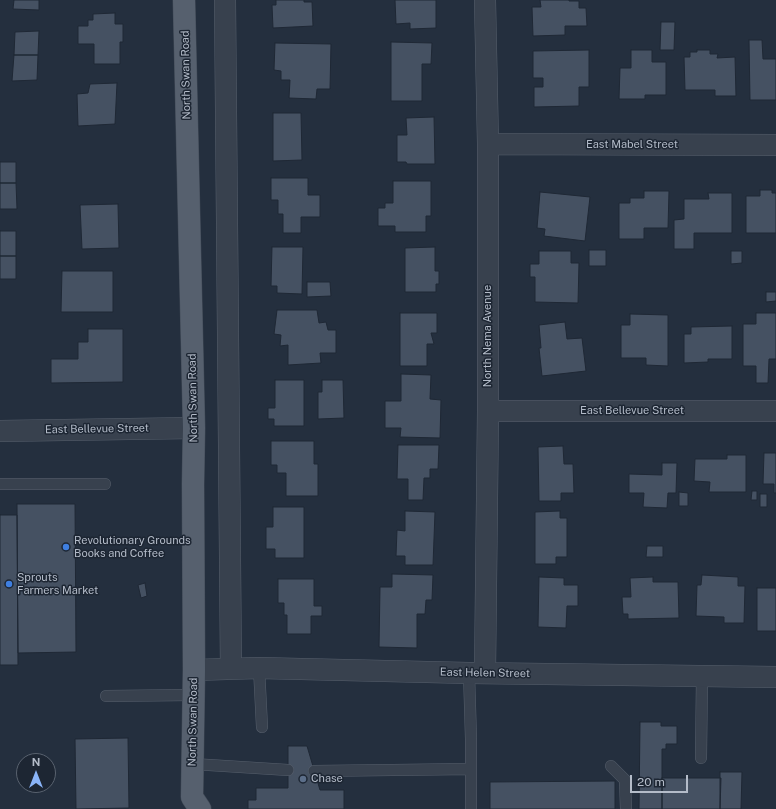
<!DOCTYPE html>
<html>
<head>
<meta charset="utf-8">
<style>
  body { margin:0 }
  #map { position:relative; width:776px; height:809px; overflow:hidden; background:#242f3e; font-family:"Public Sans",sans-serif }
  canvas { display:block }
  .north { position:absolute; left:16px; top:753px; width:40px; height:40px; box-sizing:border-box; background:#1d2633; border:1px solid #59626f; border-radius:50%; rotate:0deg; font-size:11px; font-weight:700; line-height:16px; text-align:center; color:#b4bcc9 }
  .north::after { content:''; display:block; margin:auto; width:14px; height:18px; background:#8ab4f8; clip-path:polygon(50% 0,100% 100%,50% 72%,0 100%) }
  .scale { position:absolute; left:630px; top:775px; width:58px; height:18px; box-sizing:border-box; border:2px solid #b4bcc9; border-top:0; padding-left:5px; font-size:12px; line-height:14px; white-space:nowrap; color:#b4bcc9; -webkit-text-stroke:3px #1d2633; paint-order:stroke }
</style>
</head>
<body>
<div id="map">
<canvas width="776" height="809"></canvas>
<div class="north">N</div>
<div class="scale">20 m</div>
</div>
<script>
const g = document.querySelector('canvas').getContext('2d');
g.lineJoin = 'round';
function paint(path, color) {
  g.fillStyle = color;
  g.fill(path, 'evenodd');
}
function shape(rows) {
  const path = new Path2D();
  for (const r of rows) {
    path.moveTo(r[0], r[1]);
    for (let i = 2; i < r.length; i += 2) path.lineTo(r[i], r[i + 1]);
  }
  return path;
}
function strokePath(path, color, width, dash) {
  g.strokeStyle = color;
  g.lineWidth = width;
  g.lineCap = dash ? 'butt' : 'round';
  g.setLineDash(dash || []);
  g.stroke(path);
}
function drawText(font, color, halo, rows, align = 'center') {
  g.font = font + ' "Public Sans",sans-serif';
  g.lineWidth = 3;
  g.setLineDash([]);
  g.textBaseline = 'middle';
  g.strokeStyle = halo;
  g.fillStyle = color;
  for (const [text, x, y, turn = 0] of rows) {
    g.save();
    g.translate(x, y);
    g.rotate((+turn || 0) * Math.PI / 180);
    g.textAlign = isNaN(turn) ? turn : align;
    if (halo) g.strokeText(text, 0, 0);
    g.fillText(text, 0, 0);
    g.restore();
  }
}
const building = shape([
  [14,0,39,0,39,10,13,9,14,0],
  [276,0,304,0,304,2,312,2,313,26,273,28,272,5,276,5,276,0],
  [395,0,436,0,436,28,410,29,410,23,396,24,395,0],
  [540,0,569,0,569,1,579,1,579,8,586,8,587,26,565,26,565,35,533,36,532,7,541,7,540,0],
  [115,13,115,24,123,24,123,42,120,42,120,64,94,64,94,44,78,44,78,26,88,26,88,20,93,20,93,14,115,13],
  [661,22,675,22,674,50,660,50,661,22],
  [39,31,38,55,14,55,15,32,39,31],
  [749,40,762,40,763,59,776,59,776,100,750,100,749,40],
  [391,42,432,43,431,64,422,64,422,101,391,101,391,42],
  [275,43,331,44,330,89,317,89,316,99,289,98,290,80,281,80,281,71,274,70,275,43],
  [589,50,589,87,579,87,579,106,534,107,534,87,543,87,543,78,533,78,533,51,589,50],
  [631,50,652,50,652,62,666,62,666,95,645,95,645,99,619,99,620,68,631,68,631,50],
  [697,50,710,50,710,54,718,54,717,58,735,57,736,96,715,96,715,90,685,90,684,57,690,57,690,52,697,52,697,50],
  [14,55,38,55,37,80,12,81,14,55],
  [117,83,115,124,78,126,77,94,88,93,90,84,117,83],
  [273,113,301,113,302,160,273,161,273,113],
  [434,117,435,164,407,164,406,162,397,162,397,135,407,135,406,118,434,117],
  [0,162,16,162,16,183,0,183,0,162],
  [271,178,308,178,308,195,320,195,320,217,301,217,301,233,283,233,283,214,278,214,278,200,271,200,271,178],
  [393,181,431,181,431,216,426,216,426,232,395,232,395,226,378,226,378,208,385,208,385,203,393,203,393,181],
  [0,183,16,183,17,209,0,209,0,183],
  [760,190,772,190,772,193,776,193,776,233,746,233,746,196,760,196,760,190],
  [644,191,669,191,668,228,644,228,644,239,619,239,619,203,630,203,630,198,644,198,644,191],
  [540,192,590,197,585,241,544,236,545,229,537,228,540,192],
  [708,193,732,193,732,233,694,233,694,249,674,249,674,220,684,219,684,199,709,199,708,193],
  [118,204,119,248,82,249,80,205,118,204],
  [0,231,16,231,16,256,0,256,0,231],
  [272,247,303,247,302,294,277,293,277,286,271,286,272,247],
  [435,247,435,271,439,271,439,284,436,284,436,292,405,292,405,248,435,247],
  [589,250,606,250,606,266,589,266,589,250],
  [539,251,571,251,571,263,579,263,578,303,535,302,535,277,530,277,530,264,539,264,539,251],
  [731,251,742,251,742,263,731,264,731,251],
  [0,256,16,256,16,279,0,279,0,256],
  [62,271,113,271,113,312,61,312,62,271],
  [307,282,330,282,331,296,307,297,307,282],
  [766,292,776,292,776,301,766,302,766,292],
  [277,310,317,310,319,323,326,322,328,330,336,330,336,353,320,353,321,363,288,365,288,345,280,346,281,335,274,334,277,310],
  [400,313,437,313,437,333,431,333,434,344,427,344,427,366,400,366,400,313],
  [756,313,776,313,776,359,769,359,768,383,756,383,756,366,743,366,743,324,756,324,756,313],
  [630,314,668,315,668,366,646,365,646,358,621,358,621,325,630,325,630,314],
  [565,322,567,339,582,338,586,371,542,376,539,348,541,348,539,325,565,322],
  [732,326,732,359,708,359,708,362,684,363,684,334,691,334,691,327,732,326],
  [88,329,123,329,123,382,51,383,51,359,78,359,78,342,88,342,88,329],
  [401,374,431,375,430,399,441,400,440,438,400,437,401,428,385,428,385,401,401,401,401,374],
  [275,380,304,380,304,426,274,426,274,419,268,419,268,408,275,408,275,380],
  [322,380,343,380,344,418,318,419,318,392,322,392,322,380],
  [271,441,314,441,314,464,318,464,318,496,286,496,286,473,277,473,277,465,271,465,271,441],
  [398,445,439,445,438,469,430,469,430,478,424,478,423,500,408,500,408,479,397,479,398,445],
  [563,446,564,464,573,464,574,493,561,493,561,501,539,501,538,447,563,446],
  [764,453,776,453,776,493,774,493,774,484,763,484,764,453],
  [727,455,746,455,746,492,709,492,710,482,694,481,695,459,727,459,727,455],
  [662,463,677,463,676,493,668,493,667,508,643,507,644,493,629,493,629,474,662,475,662,463],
  [752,491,757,491,757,500,751,500,752,491],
  [679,492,688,493,688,506,679,506,679,492],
  [760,494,767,494,767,507,760,507,760,494],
  [17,504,75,504,76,652,18,653,17,504],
  [273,507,304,507,304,558,275,558,275,549,266,549,266,527,273,527,273,507],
  [405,511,435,512,433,565,405,565,405,556,396,556,397,530,405,531,405,511],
  [560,511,560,518,567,518,567,557,556,557,556,564,535,564,535,512,560,511],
  [0,515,17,515,18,665,0,665,0,515],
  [647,546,663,546,663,557,646,557,647,546],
  [392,574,433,575,432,600,426,600,425,614,417,614,417,648,379,647,380,587,392,587,392,574],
  [702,575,738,577,738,586,745,586,744,623,724,623,724,617,696,616,697,585,701,585,702,575],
  [539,577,564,578,564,585,578,585,578,606,567,606,566,628,538,627,539,577],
  [653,577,653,582,678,582,679,618,628,619,628,614,623,614,622,597,631,597,630,578,653,577],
  [278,579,314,579,314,606,322,606,322,616,311,616,311,634,287,634,287,615,284,615,284,603,278,603,278,579],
  [145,583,147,596,141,598,138,585,145,583],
  [757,588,776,588,776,631,757,631,757,588],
  [640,722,661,722,661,726,677,726,677,744,666,744,666,749,662,749,662,809,639,809,640,722],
  [128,738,129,808,76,809,75,739,128,738],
  [288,746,307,746,320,790,344,790,344,809,248,809,248,800,256,800,256,788,288,788,288,746],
  [720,772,742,772,741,809,720,809,720,772],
  [662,778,721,778,720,809,662,809,662,778],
  [615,781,615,809,490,809,490,782,615,781]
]);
paint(building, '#455162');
strokePath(building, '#1f2835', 1);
const service = shape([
  [0,484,105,484],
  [259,668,262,727],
  [469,673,471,739,471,809],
  [106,696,193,695],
  [701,758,702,676],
  [193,764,288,770],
  [611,766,625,780,626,809],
  [314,771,471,769]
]);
const minor = shape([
  [225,0,231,669],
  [485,0,488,144,488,411,485,673],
  [488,144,776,145],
  [488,411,776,411],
  [0,431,194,428],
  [194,670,259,668,469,673,776,677]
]);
const primary = shape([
  [184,0,194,428,193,484,194,670,192,797,200,809]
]);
strokePath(service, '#565f6c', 12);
strokePath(minor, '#565f6c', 22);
strokePath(primary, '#414a57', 23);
strokePath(service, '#38414e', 11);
strokePath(minor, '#38414e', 21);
strokePath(primary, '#56606e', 22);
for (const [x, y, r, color] of [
  [66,547,4,"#3f7fe0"],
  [9,584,4,"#3f7fe0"],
  [303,779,4,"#5c6f8a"]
]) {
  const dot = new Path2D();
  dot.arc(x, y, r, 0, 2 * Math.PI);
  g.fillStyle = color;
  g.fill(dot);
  strokePath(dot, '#1d2633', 1.5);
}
drawText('11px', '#b4bcc9', '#1d2633', [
  ["North Swan Road",186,75,-91],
  ["East Mabel Street",632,145],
  ["North Nema Avenue",488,336,-90],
  ["North Swan Road",193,398,-91],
  ["East Bellevue Street",632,411],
  ["East Bellevue Street",97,429,-1],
  ["East Helen Street",485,673,1],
  ["North Swan Road",193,722,-89]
]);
drawText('11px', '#b4bcc9', '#1d2633', [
  ["Revolutionary Grounds",74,541],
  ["Books and Coffee",74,554],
  ["Sprouts",17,578],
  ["Farmers Market",17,591],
  ["Chase",311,779]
], 'left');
</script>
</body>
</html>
